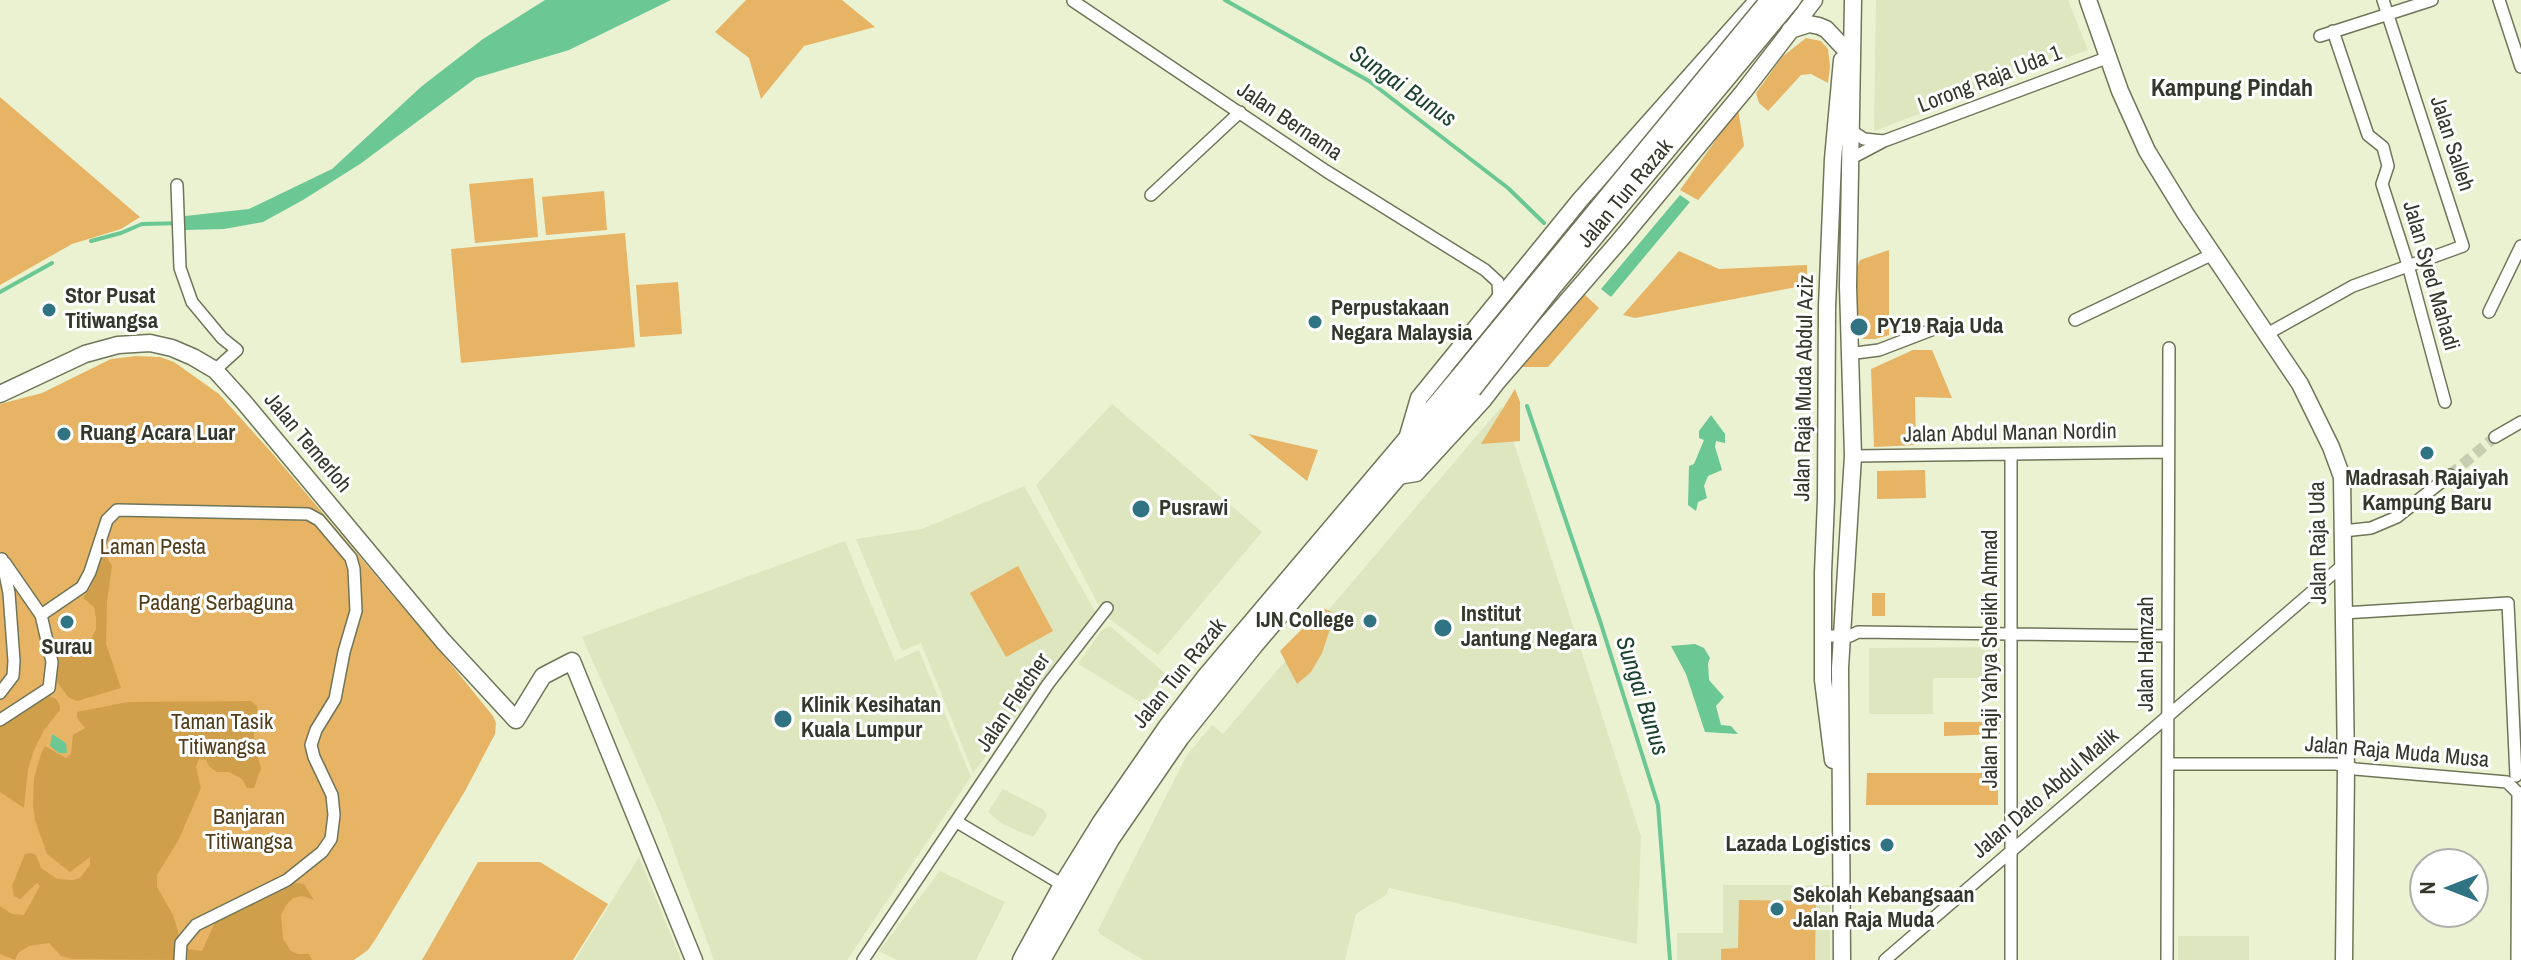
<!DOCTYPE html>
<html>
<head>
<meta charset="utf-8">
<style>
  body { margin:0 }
  #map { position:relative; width:2521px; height:960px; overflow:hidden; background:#ebf2d2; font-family:"Archivo Narrow",sans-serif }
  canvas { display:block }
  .north { position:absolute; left:2409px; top:848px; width:80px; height:80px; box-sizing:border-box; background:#fff; border:2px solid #aeafaa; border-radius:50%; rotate:270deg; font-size:22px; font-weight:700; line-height:32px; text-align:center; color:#34372b }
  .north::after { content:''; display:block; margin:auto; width:28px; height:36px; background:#307484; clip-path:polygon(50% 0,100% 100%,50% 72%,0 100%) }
</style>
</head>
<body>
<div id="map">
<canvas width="2521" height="960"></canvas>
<div class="north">N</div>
</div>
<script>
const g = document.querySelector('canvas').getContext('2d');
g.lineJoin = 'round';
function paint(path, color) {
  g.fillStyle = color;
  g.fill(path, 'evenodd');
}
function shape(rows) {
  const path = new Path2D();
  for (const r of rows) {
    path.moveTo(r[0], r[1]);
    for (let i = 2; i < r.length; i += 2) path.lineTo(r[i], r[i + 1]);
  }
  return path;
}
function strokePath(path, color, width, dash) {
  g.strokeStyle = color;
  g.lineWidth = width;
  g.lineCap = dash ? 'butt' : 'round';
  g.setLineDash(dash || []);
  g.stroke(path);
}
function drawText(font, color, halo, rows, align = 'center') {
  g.font = font + ' "Archivo Narrow",sans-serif';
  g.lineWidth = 6;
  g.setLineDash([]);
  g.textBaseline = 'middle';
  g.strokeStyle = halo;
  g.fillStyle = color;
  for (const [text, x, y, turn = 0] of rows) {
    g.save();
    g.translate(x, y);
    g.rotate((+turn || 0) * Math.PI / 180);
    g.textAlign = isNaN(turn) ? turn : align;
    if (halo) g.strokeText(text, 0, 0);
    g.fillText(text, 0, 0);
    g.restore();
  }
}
paint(shape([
  [1876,0,2068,0,2088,50,1874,131],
  [1112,404,1262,532,1158,655,1103,614,1036,485],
  [1502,406,1641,836,1637,944,1389,888,1386,895,1356,914,1345,960,1143,960,1100,934,1098,930,1187,755,1212,725,1223,734],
  [1024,486,1096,613,973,773,921,643,902,651,856,539,922,529],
  [845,541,895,661,919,650,971,777,847,960,714,960,660,813,582,637],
  [1110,626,1167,675,1142,703,1078,664,1102,630],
  [2000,647,2000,678,1933,678,1933,714,1869,714,1869,648],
  [1003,789,1044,810,1047,816,1033,837,1002,824,988,812],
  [639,857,681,960,575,960],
  [940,871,1005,902,976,960,897,960,879,951],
  [1723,885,1830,885,1830,960,1677,960,1677,933,1723,933],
  [2178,936,2249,936,2249,960,2178,960]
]), '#dde6be');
paint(shape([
  [746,0,842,0,875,27,804,46,761,99,749,58,715,32],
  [1806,38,1821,41,1828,49,1830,66,1828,83,1811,74,1801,75,1768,111,1759,103,1756,93,1782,57],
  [0,97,140,217,121,229,72,244,0,285],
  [1738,109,1744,146,1698,200,1680,190],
  [533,178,538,237,475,243,469,184],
  [604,191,607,230,546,235,542,197],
  [625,233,635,347,461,363,451,249],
  [1889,250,1889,335,1875,339,1863,339,1856,333,1856,271,1860,260],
  [1679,251,1719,269,1807,265,1807,285,1635,318,1623,315],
  [678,282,682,334,640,337,636,285],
  [1583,293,1599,308,1548,367,1518,367],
  [1913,350,1932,350,1952,398,1915,397,1916,445,1874,447,1871,369],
  [136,356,160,357,174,362,219,394,272,453,454,668,493,716,496,723,495,734,465,791,375,940,368,950,354,960,0,960,0,404,42,393,111,359],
  [1515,389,1520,402,1520,441,1481,444],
  [1248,434,1318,450,1307,481],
  [1925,470,1926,498,1877,499,1877,471],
  [1018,566,1053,631,1006,657,970,593],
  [1872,593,1885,593,1885,616,1872,616],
  [1323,608,1332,612,1333,620,1322,653,1311,672,1297,684,1280,651],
  [1944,722,1999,722,2000,734,1944,736],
  [1867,773,1998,773,1998,805,1866,805],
  [478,862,540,862,608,904,573,960,422,960],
  [1739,900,1816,901,1815,960,1721,960,1721,949,1738,948]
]), '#e6b464');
paint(shape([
  [104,552,112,566,107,601,106,644,121,688,77,701,68,697,57,682,57,648,88,646,96,629,96,618,94,607,83,598,90,588],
  [46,695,56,699,60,706,60,710,44,730,34,750,28,769,24,808,0,792,0,723],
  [251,701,257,706,258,721,254,731,254,744,261,768,254,788,247,788,242,779,229,772,217,772,209,766,206,760,199,759,196,767,201,788,179,839,157,875,157,887,173,915,178,931,177,960,72,959,61,956,49,943,29,946,18,953,15,960,0,954,0,906,12,914,24,915,40,886,37,883,20,899,14,896,12,886,25,854,30,853,36,855,41,868,57,879,73,880,80,878,90,865,90,857,70,872,47,854,35,820,33,805,34,778,41,754,45,746,66,758,71,754,73,735,85,728,77,718,77,712,128,702],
  [296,883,304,884,314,900,302,896,293,898,287,904,281,915,283,939,291,951,298,954,309,954,312,960,187,960,188,949,202,951,216,920]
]), '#d09f4b');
paint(shape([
  [545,0,671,0,569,50,476,78,360,164,303,200,263,222,224,229,185,230,185,216,249,209,332,169,422,86,483,39],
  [1680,195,1690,202,1611,297,1601,289],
  [1711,415,1725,434,1725,443,1716,441,1715,447,1722,470,1708,476,1704,486,1707,498,1698,502,1696,511,1688,505,1689,466,1694,464,1704,440,1699,438,1699,431],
  [1695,644,1704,648,1710,658,1708,663,1709,680,1724,697,1716,706,1721,725,1731,726,1738,734,1705,732,1686,674,1671,646],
  [52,734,66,743,67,753,59,753,50,746]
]), '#6bc793');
strokePath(shape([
  [1225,0,1369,81,1508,188,1544,223],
  [91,241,121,233,142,224,185,223],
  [0,292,52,263],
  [1527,406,1601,624,1658,805,1670,960]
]), '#6bc793', 4);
strokePath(shape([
  [2450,475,2495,437]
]), '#c6cdb1', 11, [11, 5.5]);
const street = shape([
  [2499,0,2521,67],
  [1073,1,1326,171,1485,270,1498,282,1499,300],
  [2333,31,2368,135,2383,147,2388,166,2382,184,2408,265,2445,402],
  [2320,36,2432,0],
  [1850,130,1864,139,1884,141],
  [1850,159,1884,141,2109,57],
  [177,185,180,268,192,302,222,338,237,350,215,370],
  [1151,195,1240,112],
  [2489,312,2521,246],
  [2075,320,2213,254],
  [2267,334,2353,286,2463,246,2383,0],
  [1848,354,1879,350,1939,327],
  [2495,437,2521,422],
  [1853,456,2168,452],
  [2343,531,2371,528,2397,517,2450,475],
  [5,563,41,615],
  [2343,613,2508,603,2516,776],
  [1823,636,1850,636,1858,632,2167,636],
  [0,693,13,676,14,661,9,593,2,559],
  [0,720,49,688,52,662,41,615,82,587,90,572,107,520,117,510,308,514,319,520,351,558,354,569,356,611,344,652,335,699,316,730,311,745,314,757,332,795,334,815,331,839,322,852,287,880,196,925,181,943,180,960],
  [2168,764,2336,764,2355,769,2507,782,2521,796],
  [957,822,1063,885],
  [863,960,1048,684,1107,608],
  [1885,960,2343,565],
  [2011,960,2011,454],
  [2167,960,2169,348],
  [2517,960,2518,792]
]);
const secondary = shape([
  [2088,0,2120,91,2147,151,2185,213,2300,384,2331,447,2342,477,2346,768,2344,960],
  [1790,30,1809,24,1819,26,1826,29,1843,47],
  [0,394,85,354,118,345,150,343,172,348,193,357,215,370,243,401,443,641,516,720,543,676,572,661,694,960],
  [1407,439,1419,398,1580,200,1758,0],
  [1398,476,1416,473,1484,399,1497,382,1620,240,1744,91,1814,0],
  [1833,760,1823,680,1823,573,1826,500,1827,307,1833,159,1842,60],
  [1842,960,1840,668,1853,456,1848,286,1853,0]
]);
const primary = shape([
  [1022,960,1063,885,1102,822,1167,728,1207,676,1459,378],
  [1041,960,1110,839,1180,737,1253,646,1472,389]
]);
strokePath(street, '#6f7558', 14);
strokePath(secondary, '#6f7558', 19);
strokePath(primary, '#6f7558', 21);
strokePath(street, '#fff', 11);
strokePath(secondary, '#fff', 16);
strokePath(primary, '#fff', 18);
const primaryBridge = shape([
  [1459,378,1770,0],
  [1472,389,1553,286,1791,0]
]);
strokePath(primaryBridge, '#6f7558', 21, []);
strokePath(primaryBridge, '#fff', 18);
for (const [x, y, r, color] of [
  [49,310,8,"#307484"],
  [1315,322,8,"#307484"],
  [1859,327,10,"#307484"],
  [64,434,8,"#307484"],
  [2427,453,8,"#307484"],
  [1141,509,10,"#307484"],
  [1370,621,8,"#307484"],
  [67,622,8,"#307484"],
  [1443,628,10,"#307484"],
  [783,719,10,"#307484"],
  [1887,845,8,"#307484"],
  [1777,909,8,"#307484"]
]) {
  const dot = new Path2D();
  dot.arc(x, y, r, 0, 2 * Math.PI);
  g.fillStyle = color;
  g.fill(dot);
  strokePath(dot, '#fff', 3);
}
drawText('22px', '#34372b', '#fff', [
  ["Lorong Raja Uda 1",1990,80,-21],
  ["Jalan Bernama",1289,122,34],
  ["Jalan Salleh",2451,144,72],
  ["Jalan Tun Razak",1626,194,-50],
  ["Jalan Syed Mahadi",2430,276,74],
  ["Jalan Raja Muda Abdul Aziz",1805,388,-89],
  ["Jalan Abdul Manan Nordin",2010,434,-1],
  ["Jalan Temerloh",307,443,50],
  ["Jalan Raja Uda",2319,543,-91],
  ["Jalan Hamzah",2147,654,-90],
  ["Jalan Haji Yahya Sheikh Ahmad",1991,659,-90],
  ["Jalan Tun Razak",1180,674,-51],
  ["Jalan Fletcher",1014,703,-56],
  ["Jalan Raja Muda Musa",2397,753,5],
  ["Jalan Dato Abdul Malik",2046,794,-41]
]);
drawText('bold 22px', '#34372b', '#fff', [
  ["Stor Pusat",65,297],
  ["Titiwangsa",65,322],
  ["Perpustakaan",1331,309],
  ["Negara Malaysia",1331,334],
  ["PY19 Raja Uda",1877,327],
  ["Ruang Acara Luar",80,434],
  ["Madrasah Rajaiyah",2427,479,"center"],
  ["Kampung Baru",2427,504,"center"],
  ["Pusrawi",1159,509],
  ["Institut",1461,615],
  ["Jantung Negara",1461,640],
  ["IJN College",1354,621,"right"],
  ["Surau",67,648,"center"],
  ["Klinik Kesihatan",801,706],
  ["Kuala Lumpur",801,731],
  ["Lazada Logistics",1871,845,"right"],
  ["Sekolah Kebangsaan",1793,896],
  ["Jalan Raja Muda",1793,921]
], 'left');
drawText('22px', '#523d1a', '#fff', [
  ["Laman Pesta",153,548],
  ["Padang Serbaguna",216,604],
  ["Taman Tasik",222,723],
  ["Titiwangsa",222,748],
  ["Banjaran",249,818],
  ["Titiwangsa",249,843]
]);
drawText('italic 24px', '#1b422c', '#fff', [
  ["Sungai Bunus",1402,87,35],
  ["Sungai Bunus",1641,696,72]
]);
drawText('bold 24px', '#34372b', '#fff', [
  ["Kampung Pindah",2232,90]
]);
</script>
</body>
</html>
